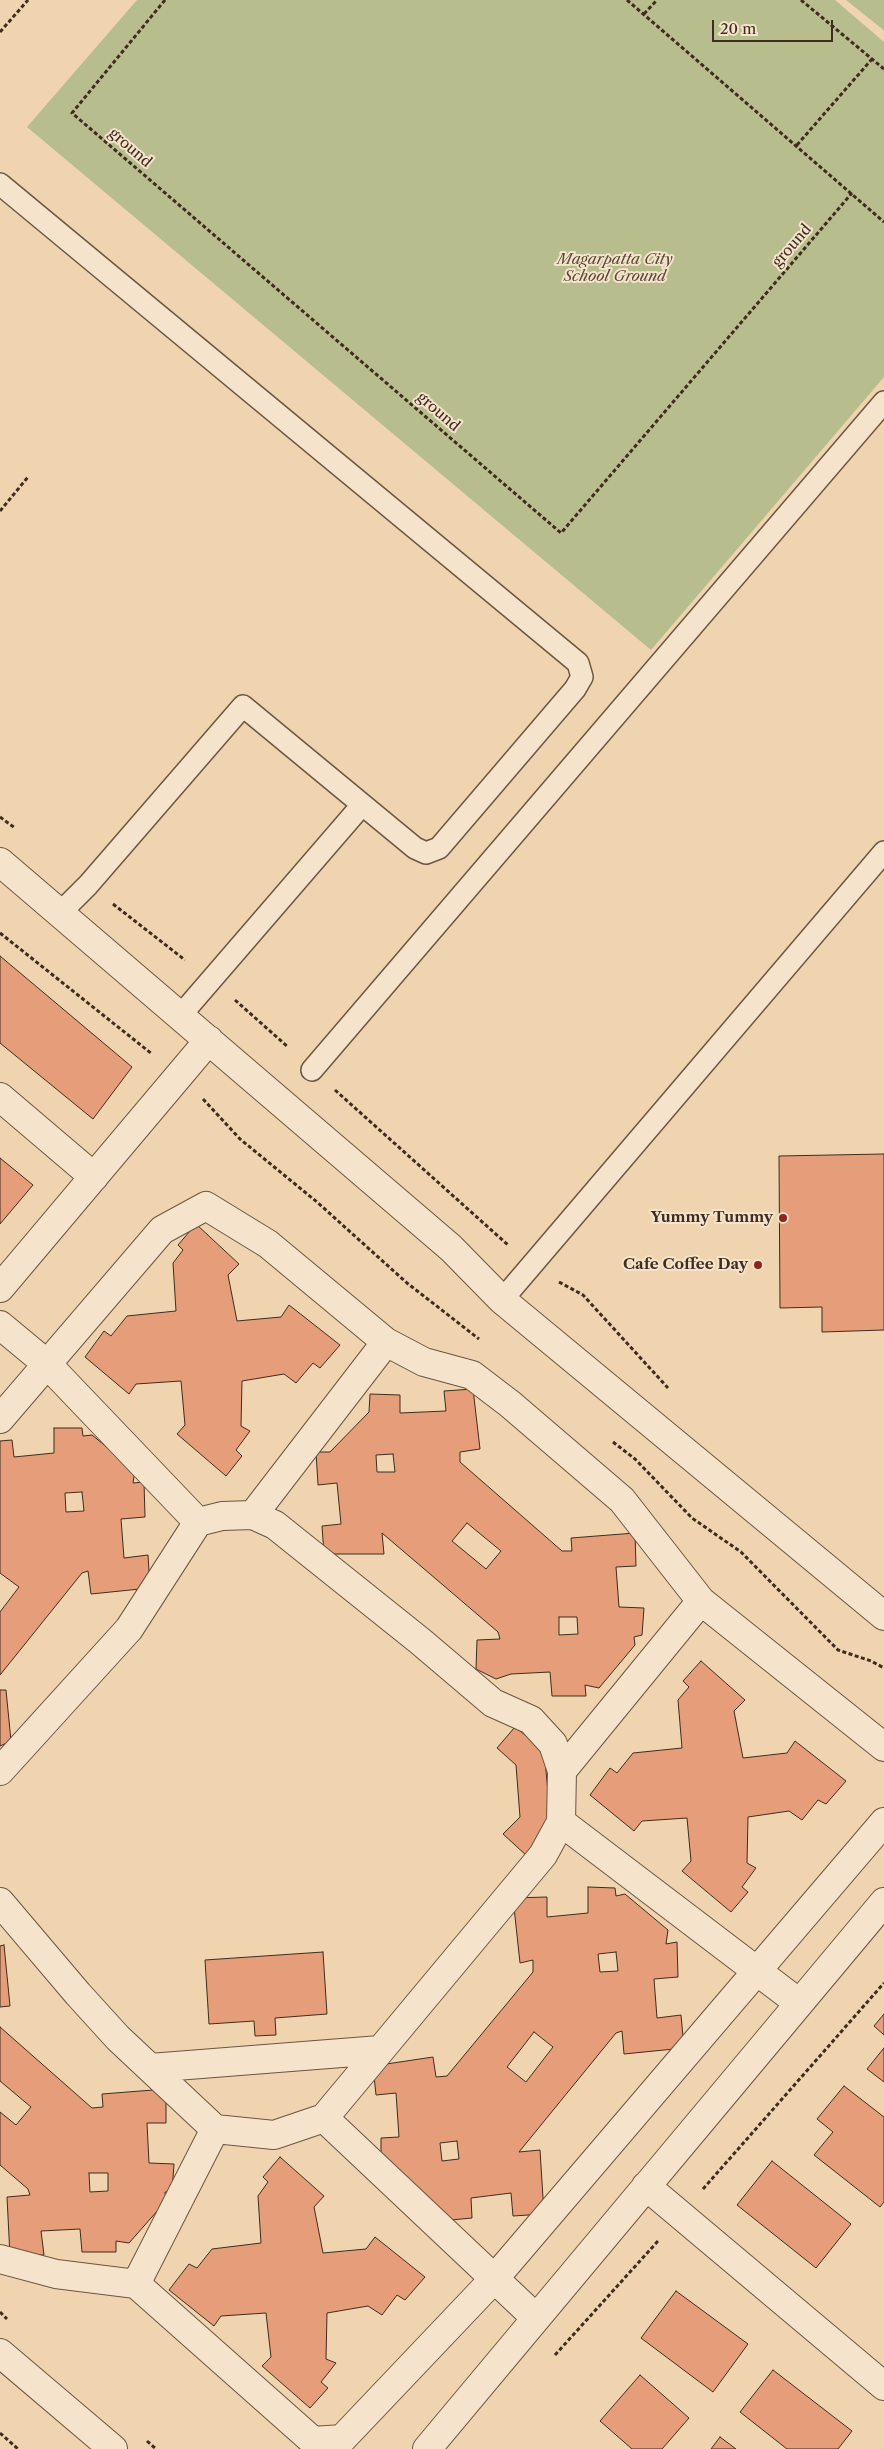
<!DOCTYPE html>
<html>
<head>
<meta charset="utf-8">
<style>
  body { margin:0 }
  #map { position:relative; width:884px; height:2449px; overflow:hidden; background:#efd4af; font-family:"Libre Caslon Text",serif }
  canvas { display:block }
  .scale { position:absolute; left:712px; top:20px; width:121px; height:22px; box-sizing:border-box; border:2px solid #3f2c1e; border-top:0; padding-left:6px; font-size:15px; line-height:18px; white-space:nowrap; color:#3f2c1e; -webkit-text-stroke:4px #f5e3cb; paint-order:stroke }
</style>
</head>
<body>
<div id="map">
<canvas width="884" height="2449"></canvas>
<div class="scale">20 m</div>
</div>
<script>
const g = document.querySelector('canvas').getContext('2d');
g.lineJoin = 'round';
function paint(path, color) {
  g.fillStyle = color;
  g.fill(path, 'evenodd');
}
function shape(rows) {
  const path = new Path2D();
  for (const r of rows) {
    path.moveTo(r[0], r[1]);
    for (let i = 2; i < r.length; i += 2) path.lineTo(r[i], r[i + 1]);
  }
  return path;
}
function strokePath(path, color, width, dash) {
  g.strokeStyle = color;
  g.lineWidth = width;
  g.lineCap = dash ? 'butt' : 'round';
  g.setLineDash(dash || []);
  g.stroke(path);
}
function drawText(font, color, halo, rows, align = 'center') {
  g.font = font + ' "Libre Caslon Text",serif';
  g.lineWidth = 4;
  g.setLineDash([]);
  g.textBaseline = 'middle';
  g.strokeStyle = halo;
  g.fillStyle = color;
  for (const [text, x, y, turn = 0] of rows) {
    g.save();
    g.translate(x, y);
    g.rotate((+turn || 0) * Math.PI / 180);
    g.textAlign = isNaN(turn) ? turn : align;
    if (halo) g.strokeText(text, 0, 0);
    g.fillText(text, 0, 0);
    g.restore();
  }
}
paint(shape([
  [137,0,835,0,884,42,884,377,651,650,27,127],
  [846,0,884,0,884,31,881,28]
]), '#b7bd8c');
const building = shape([
  [0,956,132,1067,93,1119,0,1043,0,956],
  [884,1154,884,1330,822,1332,822,1307,780,1308,779,1156,884,1154],
  [0,1158,33,1185,0,1224,0,1158],
  [196,1224,239,1264,228,1275,237,1321,281,1317,289,1305,340,1345,320,1368,313,1363,296,1383,284,1374,242,1381,241,1426,250,1431,236,1450,242,1456,226,1476,177,1434,185,1425,181,1381,136,1384,129,1394,85,1357,104,1331,111,1336,127,1316,176,1311,173,1263,183,1250,178,1245,196,1224],
  [473,1389,480,1449,460,1452,460,1462,562,1551,572,1551,571,1538,635,1533,636,1566,616,1567,619,1607,644,1608,642,1635,634,1637,635,1645,599,1688,585,1685,586,1696,552,1696,550,1672,511,1674,496,1679,476,1669,477,1640,500,1639,498,1632,382,1533,384,1554,324,1554,322,1526,341,1524,337,1483,318,1485,316,1452,330,1452,369,1412,370,1394,400,1395,400,1413,446,1411,444,1391,473,1389],
  [393,1454,395,1472,377,1472,376,1455,393,1454],
  [467,1523,501,1551,486,1569,452,1541,467,1523],
  [559,1617,577,1617,578,1634,559,1635,559,1617],
  [54,1428,82,1428,83,1436,92,1435,135,1470,133,1483,144,1482,145,1517,121,1519,124,1558,148,1555,150,1588,91,1594,88,1571,82,1573,0,1675,0,1612,19,1587,0,1573,0,1441,12,1440,14,1457,54,1453,54,1428],
  [82,1492,84,1511,66,1512,65,1493,82,1492],
  [701,1661,745,1700,734,1711,743,1758,787,1753,795,1741,846,1781,826,1804,818,1800,802,1820,789,1811,748,1817,747,1863,756,1868,742,1887,748,1892,731,1912,682,1871,691,1861,687,1818,642,1821,634,1831,590,1795,610,1768,617,1773,633,1753,682,1748,678,1700,689,1687,683,1681,701,1661],
  [0,1690,6,1690,11,1741,0,1746,0,1690],
  [515,1727,544,1750,551,1823,527,1856,503,1834,520,1817,516,1765,497,1748,515,1727],
  [588,1887,615,1888,616,1896,625,1894,668,1930,666,1944,677,1942,678,1977,654,1979,657,2018,681,2015,684,2048,624,2054,622,2031,616,2033,519,2152,540,2150,544,2214,513,2216,511,2193,471,2198,472,2218,440,2221,439,2207,398,2169,381,2169,381,2138,399,2137,396,2093,376,2095,373,2066,433,2057,436,2077,447,2076,533,1972,533,1960,520,1963,513,1898,547,1897,547,1917,588,1913,588,1887],
  [616,1952,618,1971,600,1972,598,1954,616,1952],
  [534,2032,553,2047,526,2082,507,2067,534,2032],
  [457,2141,459,2159,442,2161,440,2143,457,2141],
  [4,1945,10,2006,0,2007,0,1946,4,1945],
  [323,1952,327,2014,275,2018,276,2035,255,2036,254,2021,209,2024,205,1960,323,1952],
  [884,2014,884,2035,874,2026,884,2014],
  [0,2027,92,2108,103,2107,102,2094,166,2089,166,2123,147,2123,149,2163,174,2164,172,2192,165,2192,166,2201,129,2243,116,2241,116,2252,82,2252,80,2229,41,2231,44,2255,10,2256,7,2197,30,2195,28,2189,0,2165,0,2112,16,2125,31,2107,0,2081,0,2027],
  [89,2173,108,2173,108,2191,90,2192,89,2173],
  [884,2048,884,2082,867,2069,884,2048],
  [844,2086,884,2117,884,2202,880,2207,814,2155,833,2132,817,2119,844,2086],
  [280,2157,324,2196,314,2207,323,2253,366,2249,375,2237,425,2277,405,2300,397,2295,382,2315,368,2306,327,2313,326,2359,336,2363,321,2382,328,2388,310,2408,262,2366,271,2357,266,2313,221,2316,214,2326,169,2290,189,2264,197,2268,212,2249,261,2243,258,2196,268,2182,263,2177,280,2157],
  [772,2161,851,2224,816,2268,737,2205,772,2161],
  [676,2291,748,2344,713,2392,641,2338,676,2291],
  [773,2370,852,2431,838,2449,787,2449,740,2412,773,2370],
  [640,2375,689,2418,662,2449,632,2449,600,2421,640,2375],
  [720,2437,736,2449,711,2449,720,2437]
]);
paint(building, '#e59e79');
strokePath(building, '#3f2c1e', 1);
const service = shape([
  [0,184,578,663,582,677,575,689,439,848,426,853,415,848,243,706,88,885,60,913],
  [180,1016,362,805],
  [312,1070,884,402],
  [502,1300,884,852]
]);
const minor = shape([
  [0,862,451,1248,502,1300,884,1616],
  [0,1097,94,1177],
  [0,1288,209,1040],
  [0,1325,47,1364,198,1522],
  [0,1419,162,1230,206,1206,268,1244,386,1342,424,1362,472,1375,510,1404,622,1500,701,1601],
  [253,1515,386,1342],
  [0,1771,129,1629,198,1522,222,1516,253,1515,275,1525,420,1641,493,1703,531,1720,553,1744,562,1771,561,1822,543,1855,324,2118],
  [562,1771,701,1601,884,1747],
  [561,1822,799,2003],
  [0,1902,78,1994,118,2038,215,2129],
  [150,2068,380,2050],
  [646,2186,884,2386],
  [0,2259,56,2274,136,2284,215,2129,274,2135,324,2118,536,2318],
  [136,2284,313,2441,342,2439,494,2279,884,1822],
  [0,2353,113,2449],
  [427,2449,884,1902]
]);
strokePath(service, '#6b5642', 24);
strokePath(minor, '#6b5642', 30);
strokePath(shape([
  [165,0,72,113,561,533,852,193],
  [627,0,884,222],
  [801,0,884,69],
  [644,14,657,0],
  [0,32,28,0],
  [797,145,872,59],
  [0,511,28,477],
  [0,817,15,828],
  [113,904,185,960],
  [0,933,152,1054],
  [235,1000,288,1047],
  [335,1090,508,1245],
  [203,1099,240,1139,317,1202,407,1283,479,1339],
  [559,1282,583,1295,668,1388],
  [613,1442,635,1459,692,1518,741,1552,838,1650,871,1661,884,1668],
  [703,2189,884,1983],
  [0,2312,7,2319],
  [555,2355,658,2241],
  [0,2433,18,2449],
  [147,2441,156,2449]
]), '#3f2c1e', 3, [4, 2.5]);
strokePath(service, '#f5e3cb', 21);
strokePath(minor, '#f5e3cb', 28);
for (const [x, y, r, color] of [
  [783,1218,5,"#8f2418"],
  [758,1265,5,"#8f2418"]
]) {
  const dot = new Path2D();
  dot.arc(x, y, r, 0, 2 * Math.PI);
  g.fillStyle = color;
  g.fill(dot);
  strokePath(dot, '#f5e3cb', 2);
}
drawText('15px', '#3f2c1e', '#f5e3cb', [
  ["ground",130,148,41],
  ["ground",792,246,-49],
  ["ground",438,412,41]
]);
drawText('italic 15px', '#574934', '#f5e3cb', [
  ["Magarpatta City",615,260],
  ["School Ground",615,277]
]);
drawText('bold 15px', '#3f2c1e', '#f5e3cb', [
  ["Yummy Tummy",773,1218],
  ["Cafe Coffee Day",748,1265]
], 'right');
</script>
</body>
</html>
